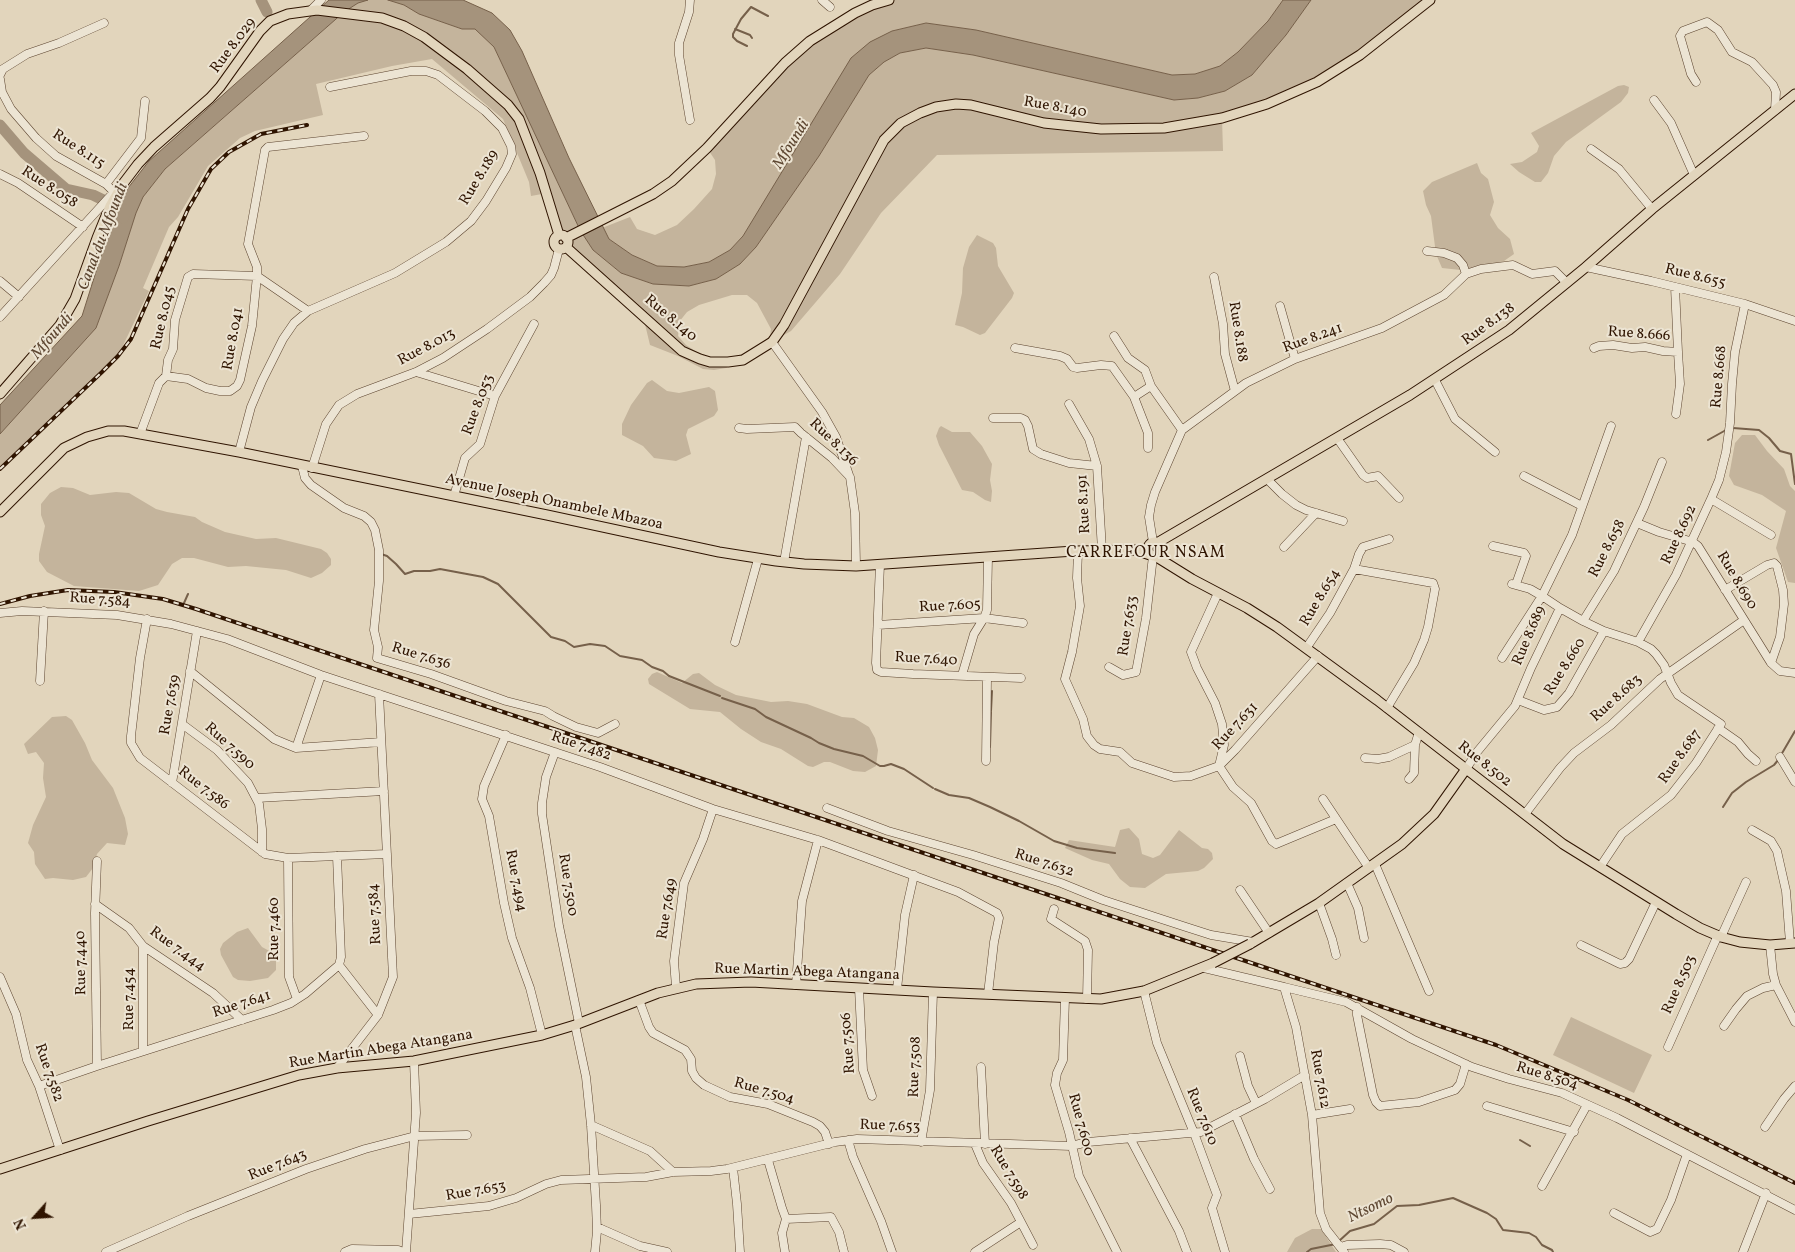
<!DOCTYPE html>
<html>
<head>
<meta charset="utf-8">
<style>
  body { margin:0 }
  #map { position:relative; width:1795px; height:1252px; overflow:hidden; background:#e2d5bc; font-family:Vollkorn,serif }
  canvas { display:block }
  .north { position:absolute; left:10px; top:1192px; width:50px; height:50px; -webkit-text-stroke:4px #ece4d3; paint-order:stroke; rotate:244deg; font-size:14px; font-weight:700; line-height:20px; text-align:center; color:#2f1400 }
  .north::after { content:''; display:block; margin:auto; width:18px; height:22px; background:#2f1400; clip-path:polygon(50% 0,100% 100%,50% 72%,0 100%) }
</style>
</head>
<body>
<div id="map">
<canvas width="1795" height="1252"></canvas>
<div class="north">N</div>
</div>
<script>
const g = document.querySelector('canvas').getContext('2d');
g.lineJoin = 'round';
function paint(path, color) {
  g.fillStyle = color;
  g.fill(path, 'evenodd');
}
function shape(rows) {
  const path = new Path2D();
  for (const r of rows) {
    if (r.length === 3) {
      path.moveTo(r[0] + r[2], r[1]);
      path.arc(r[0], r[1], r[2], 0, 2 * Math.PI);
      continue;
    }
    path.moveTo(r[0], r[1]);
    for (let i = 2; i < r.length; i += 2) path.lineTo(r[i], r[i + 1]);
  }
  return path;
}
function strokePath(path, color, width, dash) {
  g.strokeStyle = color;
  g.lineWidth = width;
  g.lineCap = dash ? 'butt' : 'round';
  g.setLineDash(dash || []);
  g.stroke(path);
}
function drawText(font, color, halo, rows, align = 'center') {
  g.font = font + ' Vollkorn,serif';
  g.lineWidth = 4;
  g.setLineDash([]);
  g.textBaseline = 'middle';
  g.strokeStyle = halo;
  g.fillStyle = color;
  for (const [text, x, y, turn = 0] of rows) {
    g.save();
    g.translate(x, y);
    g.rotate((+turn || 0) * Math.PI / 180);
    g.textAlign = isNaN(turn) ? turn : align;
    if (halo) g.strokeText(text, 0, 0);
    g.fillText(text, 0, 0);
    g.restore();
  }
}
paint(shape([
  [368,0,388,0,404,5,419,14,462,29,475,29,484,36,494,47,580,230,593,250,621,273,653,284,689,286,716,279,740,264,756,247,819,156,869,75,884,62,900,53,926,48,973,55,1174,100,1198,98,1225,91,1252,75,1286,35,1311,0,1430,0,1317,82,1222,118,1223,151,937,155,881,213,840,274,791,331,726,368,714,370,703,369,678,356,650,345,643,316,553,232,542,194,531,196,529,182,503,119,432,59,392,66,316,84,323,115,255,131,240,138,208,166,178,217,169,227,143,288,149,291,118,356,0,469,0,434,96,328,119,266,136,213,143,197,165,169,344,12,358,3],
  [732,295,747,295,757,303,771,329,770,336,758,346,742,354,729,358,711,357,697,352,686,345,678,336,679,322,687,312,699,305],
  [876,0,1283,0,1268,21,1238,52,1220,66,1195,74,1172,75,976,30,926,23,892,31,743,236,730,250,709,262,684,267,657,266,632,255,609,239,602,228,630,217,637,229,655,235,677,225,694,209,712,189,716,174,715,160,707,148,785,63],
  [1624,85,1629,87,1628,93,1621,102,1566,142,1554,156,1548,173,1541,182,1535,182,1519,172,1510,164,1522,162,1537,152,1539,146,1531,133,1618,86],
  [1477,163,1481,173,1488,179,1494,202,1490,215,1498,228,1510,239,1514,254,1504,261,1470,271,1442,268,1436,254,1431,216,1426,205,1423,191,1432,182],
  [977,235,993,243,996,248,998,266,1014,293,1012,298,985,333,980,335,963,327,955,325,962,293,963,268,969,247],
  [652,380,667,391,679,393,709,387,715,391,718,410,714,416,688,429,686,435,691,454,676,461,654,458,643,446,622,435,622,424,631,405,647,383],
  [941,426,952,432,970,432,982,446,992,464,990,480,992,491,991,502,985,500,973,492,962,490,939,445,936,436,939,428],
  [1742,435,1755,435,1767,451,1784,469,1790,486,1795,491,1795,583,1788,582,1776,548,1786,511,1762,495,1734,485,1729,476,1735,443],
  [61,487,73,488,90,495,116,492,129,493,156,509,167,512,195,517,202,522,225,532,256,539,276,538,321,549,327,553,331,559,331,565,322,573,311,578,286,570,246,566,228,567,194,558,182,558,172,564,158,585,139,591,74,586,47,572,39,561,39,554,45,526,41,515,41,504,50,493],
  [657,672,682,683,693,674,699,673,715,685,736,695,771,702,788,701,807,704,842,717,854,718,869,727,875,738,878,750,876,766,865,772,853,771,830,762,824,762,813,767,808,766,781,749,761,742,741,729,720,712,690,709,649,684,648,679,652,674],
  [66,716,72,720,85,743,92,760,113,788,125,818,128,834,125,845,107,843,97,854,93,868,86,877,73,880,53,878,45,879,35,864,34,852,28,843,33,825,46,797,43,778,44,763,36,752,28,754,24,744,52,717],
  [1129,828,1139,839,1142,854,1153,858,1160,855,1179,830,1202,848,1208,849,1212,853,1213,859,1204,868,1198,871,1166,874,1145,888,1130,887,1120,879,1109,864,1092,860,1065,848,1069,840,1115,847,1120,830],
  [248,928,262,947,273,953,276,958,276,970,268,978,250,981,238,980,233,977,221,955,220,949,223,943,237,932],
  [1571,1017,1652,1055,1634,1093,1553,1055],
  [1312,1229,1321,1229,1336,1252,1287,1252,1295,1238]
]), '#c4b49c');
const water = shape([
  [329,0,368,0,358,3,344,12,165,169,143,197,136,213,119,266,96,328,0,434,0,405,82,316,111,224,128,188,149,161,329,0],
  [388,0,463,0,492,13,510,30,522,51,569,158,609,239,632,255,657,266,684,267,709,262,730,250,743,236,851,58,870,42,892,31,926,23,976,30,1172,75,1195,74,1220,66,1238,52,1268,21,1283,0,1311,0,1286,35,1252,75,1225,91,1198,98,1174,100,973,55,926,48,900,53,884,62,869,75,819,156,756,247,740,264,716,279,689,286,653,284,621,273,593,250,580,230,494,47,475,29,462,29,419,14,404,5,388,0]
]);
paint(water, '#a5937c');
strokePath(water, '#76604a', 1);
strokePath(shape([
  [735,29,750,35,752,38],
  [747,46,737,41,733,37,733,34,741,19,751,7,768,16],
  [1733,428,1759,430,1769,438,1780,451,1791,454,1795,484],
  [1708,440,1726,430],
  [381,554,387,556,396,564,405,574,414,571,430,571,440,569,483,577,498,584,551,637,565,641,574,647,590,644,605,646,620,656,642,660,652,667,663,671,669,676,720,696],
  [184,603,188,594],
  [722,698,755,709,766,717,811,738,819,743,834,749,863,756,880,766,884,766,891,764,904,769,933,788],
  [991,711,992,691],
  [990,747,991,712],
  [1781,755,1795,731],
  [935,789,949,795,969,798,990,807,1019,821,1054,841,1077,848,1115,853],
  [1723,807,1732,793,1746,782,1774,765,1779,759],
  [1520,1140,1530,1146],
  [1339,1241,1350,1231,1374,1224,1397,1206,1419,1205,1453,1198,1487,1213,1496,1219,1503,1230,1529,1233,1536,1237,1542,1245,1552,1250,1553,1252],
  [1307,1252,1311,1249,1336,1244]
]), '#76604a', 2);
strokePath(shape([
  [261,0,267,12],
  [0,125,24,153,66,189,93,195,126,211,123,218]
]), '#a5937c', 11);
const minor = shape([
  [690,0,689,12,679,43,679,55,690,120],
  [822,0,830,7],
  [311,10,321,0],
  [0,75,3,69,27,54,59,43,104,23],
  [0,79,2,92,11,109,36,138,56,156,106,184,114,192],
  [1696,82,1691,74,1680,36,1683,31,1707,22,1718,30,1732,52,1752,62,1773,85,1776,92,1775,110],
  [1654,100,1671,123,1694,175],
  [1591,149,1619,169,1652,209],
  [0,174,18,183,83,227],
  [106,184,141,138,145,101],
  [1427,251,1444,253,1457,258,1463,265,1466,274],
  [1586,267,1651,281,1745,304,1795,321],
  [1214,277,1223,324,1225,354,1235,391],
  [0,281,19,297],
  [1280,306,1295,359],
  [308,311,257,276,257,267,248,244,265,150,268,147,364,136],
  [0,317,114,192,119,190],
  [1114,336,1128,358,1145,370,1151,386,1182,430],
  [772,342,822,412,836,437,849,475],
  [1015,348,1060,356,1067,359,1073,367,1077,368,1101,365,1112,366,1134,397,1151,386],
  [1594,348,1599,346,1613,345,1632,348,1645,347,1663,351,1678,352,1675,287],
  [416,372,495,396],
  [1435,380,1455,419,1495,452],
  [1134,397,1148,433,1148,448],
  [1069,404,1089,439,1097,466],
  [1676,414,1680,384,1678,352],
  [993,418,1021,418,1025,420,1028,426,1033,449,1041,454,1069,463,1097,466,1102,550],
  [739,428,747,429,795,427,801,433,832,458,850,477,855,513,856,566],
  [140,434,159,383,166,376,188,379,206,388,220,391,230,391,237,386,240,380,252,326,257,276,193,274,188,277,175,320,173,349,168,360,166,376],
  [1337,438,1363,475,1367,478,1378,476,1399,498],
  [239,452,251,407,262,381,283,339,294,323,308,311,395,273,446,242,471,221,486,201,506,168,512,154,511,146,502,128,485,111,438,75,426,71,411,71,330,87],
  [302,466,305,478,311,485,344,508,364,516,371,522,375,530,379,550,379,581,374,630,378,647,377,658,431,674,506,701,545,711,553,716,576,727,598,733,615,724],
  [312,468,326,424,339,405,357,394,416,372,443,358,487,329,530,297,544,283,551,275,554,268,559,249],
  [1524,476,1582,506],
  [1267,479,1282,494,1296,505,1306,510,1343,521],
  [454,496,465,458,480,444,495,396,534,324],
  [1711,499,1719,480,1726,452,1730,423,1732,384,1735,352,1745,304],
  [1637,523,1659,532,1693,542,1698,546,1771,663,1780,671,1795,673],
  [1153,542,1149,517,1151,505,1155,492,1182,430,1246,383,1295,359,1382,328,1444,295,1466,274,1481,269,1513,265,1532,274,1555,271,1567,283],
  [1493,546,1524,553,1526,556,1516,584],
  [1284,547,1316,513],
  [1078,551,1077,578,1080,606,1072,652,1065,679,1083,719,1087,736,1094,745,1100,749,1120,752,1132,763,1174,777,1191,776,1219,766,1235,750,1318,656],
  [784,562,806,437],
  [880,564,876,663,877,670,881,672,913,674,1021,678],
  [1354,569,1359,554,1363,547,1389,539],
  [1725,590,1767,565,1774,563,1777,566,1783,590,1784,604,1780,637,1771,663],
  [1218,593,1191,652,1197,668,1215,703,1222,724,1224,745,1219,766,1233,787,1251,803,1272,841,1276,844,1336,819],
  [1560,608,1583,621,1614,571,1644,507,1662,462],
  [0,613,22,611,117,615,171,624,227,639,321,675,600,767,713,809,818,840,802,901,796,985],
  [147,619,140,658,131,736,131,743,140,758,265,854,288,858,387,854],
  [1583,621,1604,631,1638,642,1651,649,1656,654,1664,665,1671,683,1678,695,1721,724,1696,763,1671,795,1622,834,1600,867],
  [878,625,984,618,1023,623],
  [735,642,758,559],
  [1638,642,1676,575,1711,499,1771,535],
  [1307,647,1330,613,1354,569,1433,583,1435,589,1428,627,1424,640,1414,663,1387,708],
  [1502,658,1542,596,1530,589,1512,584],
  [1109,667,1123,675,1136,672,1146,618,1153,556],
  [190,671,274,739,296,748,381,742],
  [962,675,974,634,984,618,987,610,988,557],
  [40,681,44,611],
  [1518,700,1544,710,1557,707,1569,693,1604,631],
  [182,724,217,750,248,783,259,804,262,829,262,852],
  [1718,728,1738,742,1748,754,1756,761],
  [506,735,484,786,482,799,489,816,504,903,512,938,530,988,542,1035],
  [296,748,321,675],
  [555,752,546,777,542,803,542,814,559,926,579,1023],
  [1780,757,1795,782],
  [1365,758,1378,759,1389,757,1415,745],
  [986,761,987,678],
  [1466,769,1477,752,1515,706,1531,668,1560,608,1542,596,1572,535,1611,426],
  [1409,779,1414,773,1415,745,1419,732],
  [172,783,197,631],
  [257,798,384,791],
  [1323,799,1369,868],
  [827,808,888,831,973,855,1061,883,1103,900,1186,927,1211,935,1253,942],
  [1525,814,1560,768,1574,753,1611,725,1660,679,1744,620],
  [1752,830,1771,841,1777,851,1786,891,1790,943],
  [818,840,958,892,997,913,999,918,994,942,988,994],
  [288,858,289,977,297,999],
  [1375,864,1429,991],
  [1347,883,1358,908,1364,938],
  [1240,890,1269,933],
  [1319,903,1332,939,1336,955],
  [95,904,129,928,143,946,213,993,242,1020],
  [1054,909,1051,919,1085,941,1088,950,1087,999],
  [1721,937,1746,882],
  [1581,945,1620,964,1625,963,1629,959,1656,902],
  [1770,945,1773,974,1776,985,1795,1022],
  [339,965,378,1015],
  [1204,968,1284,987,1296,1027,1312,1115,1320,1213,1326,1229,1344,1252],
  [0,977,16,1014,27,1060,39,1086,60,1150],
  [676,987,674,961,684,883,703,839,713,809],
  [1284,987,1346,1002,1412,1039,1472,1067,1509,1079,1562,1093,1617,1118,1795,1210],
  [859,988,863,1070,872,1096],
  [897,989,905,915,914,875],
  [1144,991,1157,1043,1194,1133,1217,1195,1212,1208,1225,1252],
  [1065,998,1063,1060,1057,1073,1055,1085,1069,1132,1079,1176,1117,1252],
  [639,1000,649,1027,653,1033,685,1050,691,1059,692,1071,696,1078,704,1085,730,1097,768,1104,813,1122,820,1126,825,1132,829,1144],
  [1357,1007,1357,1015,1373,1095,1376,1102,1380,1106,1419,1102,1455,1090,1460,1084,1466,1064],
  [575,1025,586,1077,591,1125,596,1205,597,1231,595,1252],
  [1724,1026,1736,1009,1747,996,1763,988,1776,985],
  [1668,1047,1718,935],
  [143,1051,143,946],
  [1240,1056,1248,1086,1256,1103],
  [97,1066,95,913,97,861],
  [981,1067,985,1144],
  [337,1068,378,1015,393,977,379,694],
  [39,1086,97,1066,273,1010,291,1003,305,994,339,965,341,957,337,856],
  [1487,1106,1574,1132],
  [1235,1114,1254,1159,1270,1189],
  [1312,1115,1350,1109],
  [591,1125,650,1151,673,1172],
  [1765,1127,1784,1099,1795,1086],
  [1130,1138,1179,1231,1187,1252],
  [848,1140,853,1157,881,1221,892,1252],
  [921,1142,930,1090,933,992],
  [768,1160,782,1208,786,1219],
  [733,1168,737,1204,740,1252],
  [1542,1186,1587,1105],
  [1614,1213,1650,1232,1657,1229,1671,1200,1687,1154],
  [409,1214,489,1206,516,1198,546,1184,561,1180,646,1177,673,1172,711,1171,727,1169,835,1142,857,1139,1071,1146,1088,1142,1201,1132,1265,1099,1305,1075],
  [786,1219,831,1217,839,1232,844,1252],
  [1021,1222,1033,1245],
  [597,1227,640,1246,667,1252],
  [1341,1247,1347,1245,1380,1244,1391,1245,1404,1252],
  [106,1252,188,1216,306,1169,365,1149,415,1136,467,1135],
  [345,1252,352,1249,398,1250,403,1252],
  [406,1252,416,1113,414,1061],
  [785,1252,782,1233,786,1219],
  [975,1252,1021,1222,1011,1203,983,1163,975,1144],
  [1743,1252,1766,1193]
]);
const major = shape([
  [561,242,7],
  [566,238,653,194,672,181,707,148,785,63,810,41,855,13,872,5,889,0],
  [566,247,682,351,700,359,710,362,728,362,743,360,772,342,784,325,884,140,901,123,920,113,936,107,956,104,971,105,1044,123,1101,129,1164,128,1222,118,1267,104,1317,82,1360,55,1430,0],
  [0,394,60,325,75,299,97,238,110,206,122,185,138,164,154,147,210,98,220,87,260,31,270,21,288,14,317,10,382,18,404,26,424,37,467,69,508,105,519,119,540,173,559,235],
  [0,512,64,448,87,437,108,431,124,431,239,452,547,515,719,552,776,561,804,564,856,566,1074,551,1135,550,1150,555],
  [1155,549,7],
  [1157,543,1410,395,1509,330,1586,267,1652,209,1795,94],
  [1155,556,1192,579,1247,608,1277,627,1377,700,1563,844,1676,914,1700,928,1721,937,1740,942,1770,945,1795,943],
  [1250,944,1319,903,1402,844,1434,814,1466,769],
  [0,1169,148,1121,299,1075,337,1068,414,1061,542,1035,575,1025,658,993,696,984,751,982,933,992,1101,999,1144,991,1213,963]
]);
strokePath(minor, '#5c442f', 9);
strokePath(major, '#2f1400', 11);
strokePath(minor, '#ece4d3', 8);
strokePath(major, '#e2d5bc', 9);
const rail = shape([
  [0,469,102,372,118,356,131,339,188,209,211,169,229,152,261,134,307,125],
  [0,604,30,596,68,590,114,592,163,599,196,609,1496,1045,1628,1100,1795,1183]
]);
strokePath(rail, '#2f1400', 4);
strokePath(rail, '#ece4d3', 2, [5.5]);
const majorBridge = shape([
  [1213,963,1250,944]
]);
strokePath(majorBridge, '#2f1400', 11, []);
strokePath(majorBridge, '#e2d5bc', 9);
drawText('15px', '#2f1400', '#ece4d3', [
  ["Rue 8.029",234,46,-53],
  ["Rue 8.140",1055,108,10],
  ["Rue 8.115",78,150,33],
  ["Rue 8.189",480,178,-59],
  ["Rue 8.058",49,188,33],
  ["Rue 8.655",1695,277,14],
  ["Rue 8.045",164,318,-77],
  ["Rue 8.140",670,319,40],
  ["Rue 8.138",1489,325,-36],
  ["Rue 8.188",1237,332,81],
  ["Rue 8.666",1639,335,4],
  ["Rue 8.041",234,339,-80],
  ["Rue 8.241",1313,339,-20],
  ["Rue 8.013",427,348,-28],
  ["Rue 8.668",1720,377,-85],
  ["Rue 8.053",479,405,-69],
  ["Rue 8.136",833,443,44],
  ["Avenue Joseph Onambele Mbazoa",554,503,12],
  ["Rue 8.191",1085,504,-93],
  ["Rue 8.692",1680,535,-65],
  ["Rue 8.658",1608,549,-63],
  ["Rue 8.690",1736,581,59],
  ["Rue 8.654",1321,598,-59],
  ["Rue 7.584",100,601,4],
  ["Rue 7.605",950,607,-3],
  ["Rue 7.633",1129,626,-81],
  ["Rue 8.689",1530,636,-67],
  ["Rue 7.636",421,657,17],
  ["Rue 7.640",926,660,3],
  ["Rue 8.660",1566,667,-58],
  ["Rue 8.683",1617,699,-42],
  ["Rue 7.639",171,705,-80],
  ["Rue 7.631",1236,727,-47],
  ["Rue 7.590",229,747,42],
  ["Rue 7.482",581,747,19],
  ["Rue 8.687",1681,757,-55],
  ["Rue 8.502",1484,765,38],
  ["Rue 7.586",203,789,38],
  ["Rue 7.632",1044,864,18],
  ["Rue 7.494",515,881,79],
  ["Rue 7.500",567,885,81],
  ["Rue 7.649",668,909,-81],
  ["Rue 7.584",376,914,-93],
  ["Rue 7.460",275,929,-90],
  ["Rue 7.444",177,950,36],
  ["Rue 7.440",82,963,-91],
  ["Rue Martin Abega Atangana",807,973,2],
  ["Rue 8.503",1680,985,-66],
  ["Rue 7.454",130,999,-90],
  ["Rue 7.641",242,1005,-18],
  ["Rue 7.506",849,1043,-94],
  ["Rue Martin Abega Atangana",381,1050,-9],
  ["Rue 7.508",916,1067,-88],
  ["Rue 7.582",48,1073,71],
  ["Rue 8.504",1547,1077,17],
  ["Rue 7.612",1319,1079,80],
  ["Rue 7.504",764,1092,16],
  ["Rue 7.610",1201,1117,68],
  ["Rue 7.600",1080,1125,75],
  ["Rue 7.653",890,1127,2],
  ["Rue 7.643",278,1166,-22],
  ["Rue 7.598",1008,1173,59],
  ["Rue 7.653",476,1192,-10]
]);
drawText('italic 16px', '#5e4732', '#ece4d3', [
  ["Mfoundi",792,145,-58],
  ["Canal du Mfoundi",104,237,-69],
  ["Mfoundi",53,337,-49],
  ["Ntsomo",1371,1209,-26]
]);
g.letterSpacing = '1px';
drawText('16px', '#2f1400', '#ece4d3', [
  ["CARREFOUR NSAM",1146,554]
]);
g.letterSpacing = '0px';
</script>
</body>
</html>
